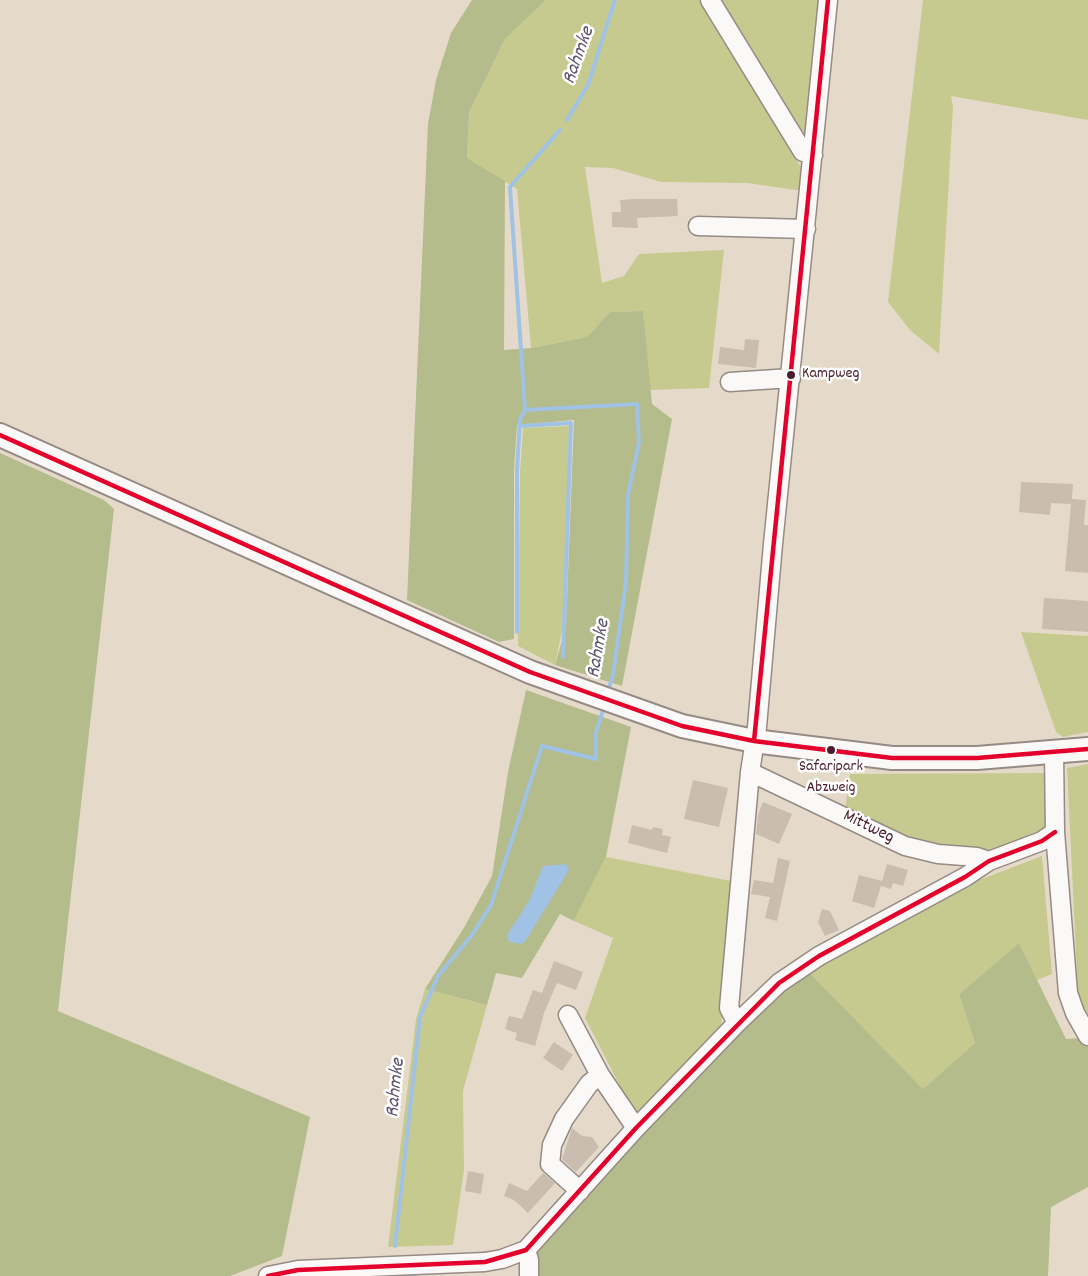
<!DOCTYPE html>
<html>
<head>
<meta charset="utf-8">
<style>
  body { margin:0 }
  canvas { display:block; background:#e5daca }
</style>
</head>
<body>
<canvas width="1088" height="1276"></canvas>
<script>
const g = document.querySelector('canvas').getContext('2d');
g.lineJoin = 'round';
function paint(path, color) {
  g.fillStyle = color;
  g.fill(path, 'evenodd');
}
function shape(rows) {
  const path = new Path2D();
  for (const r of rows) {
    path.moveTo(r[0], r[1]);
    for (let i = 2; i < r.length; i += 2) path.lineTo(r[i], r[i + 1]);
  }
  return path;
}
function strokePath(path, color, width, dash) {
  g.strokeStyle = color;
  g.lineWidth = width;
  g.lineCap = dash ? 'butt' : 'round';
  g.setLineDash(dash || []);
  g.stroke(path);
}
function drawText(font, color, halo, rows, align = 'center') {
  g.font = font + ' Dekko,sans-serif';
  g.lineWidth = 5;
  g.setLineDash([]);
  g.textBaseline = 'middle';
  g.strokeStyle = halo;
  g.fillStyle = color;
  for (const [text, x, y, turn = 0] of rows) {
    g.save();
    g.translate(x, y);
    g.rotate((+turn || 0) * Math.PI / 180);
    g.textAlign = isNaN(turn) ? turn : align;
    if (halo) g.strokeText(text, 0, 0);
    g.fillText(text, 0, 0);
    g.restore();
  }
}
paint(shape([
  [546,0,700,0,802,169,803,191,747,183,661,182,613,168,585,167,602,283,624,276,639,254,724,250,709,388,649,390,643,311,610,312,587,337,531,348,517,189,467,158,469,112,505,39],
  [720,0,821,0,808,136,799,137],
  [923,0,1088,0,1088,120,951,96,953,107,939,354,910,330,888,302],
  [570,426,562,630,555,665,518,646,520,472,523,428],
  [1021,632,1088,636,1088,732,1063,737,1056,732],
  [1088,764,1088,1017,1078,995,1067,768],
  [1047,773,1048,823,1041,833,986,851,908,842,845,811,850,774],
  [1042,856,1052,974,1037,980,1019,943,959,994,975,1043,923,1089,808,971,974,882],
  [606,857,731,881,721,1029,636,1117,585,1018,613,938,574,921],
  [425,989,487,1005,463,1091,464,1170,453,1245,388,1247,416,1019]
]), '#c7ca8f');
paint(shape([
  [472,0,546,0,505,39,469,112,467,158,505,181,504,350,531,348,587,337,610,312,643,311,652,404,672,419,622,686,555,665,566,627,574,420,517,425,514,470,514,639,499,642,407,600,428,124,436,80,451,33],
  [0,453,104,500,114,509,58,1011,310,1117,282,1256,230,1276,0,1276],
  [526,690,631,727,606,857,574,921,560,914,522,978,496,973,487,1005,425,989,465,926,492,876,508,772],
  [1019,943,1066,1039,1082,1038,1088,1047,1088,1187,1051,1207,1048,1276,534,1276,538,1250,747,1022,808,971,923,1089,975,1043,959,994]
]), '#b3bc8a');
paint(shape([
  [566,864,569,870,526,940,522,944,509,942,507,935,529,901,543,866]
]), '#a0c2e5');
strokePath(shape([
  [567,120,588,85,615,0],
  [560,130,510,187,525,410,637,404,639,442,628,495,626,582,613,675,608,691],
  [521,426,571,423,563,657],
  [517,632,517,471,520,420,525,410],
  [395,1246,420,1017,438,976,472,935,491,905,542,746,596,759,596,732,604,707],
  [392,1276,415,1274]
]), '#a0c2e5', 4);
paint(shape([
  [636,199,677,199,678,216,637,218,638,228,612,227,612,212,621,212,620,200],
  [745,339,759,340,756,368,718,364,720,347,744,350],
  [1021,482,1073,484,1072,499,1086,500,1084,525,1088,525,1088,573,1065,571,1071,504,1051,503,1050,515,1019,512],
  [1044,598,1088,601,1088,632,1042,629],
  [693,780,728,788,719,827,684,819],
  [763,802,792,814,779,844,756,834,758,815],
  [632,825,652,830,653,827,663,829,662,835,671,837,667,853,628,843],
  [778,858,790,861,777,921,765,918,770,897,751,894,754,880,773,883],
  [887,864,908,870,903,886,893,883,891,889,881,886,874,908,852,901,859,875,882,881],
  [822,909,830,911,839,930,825,936,818,922],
  [554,961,583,972,576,990,557,983,544,1013,535,1046,515,1040,517,1033,505,1029,509,1016,522,1019,533,990,542,993],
  [554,1042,573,1055,562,1071,543,1058],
  [572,1128,582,1136,592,1137,599,1147,576,1172,562,1159],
  [468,1171,484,1174,481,1194,465,1191],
  [543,1173,555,1183,528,1213,514,1200,504,1196,509,1183,527,1191]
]), '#cabcae');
const minor = shape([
  [710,0,803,152,813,155],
  [828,0,773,544,757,727,750,772,905,846,938,854,977,857,989,861],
  [698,226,806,229],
  [730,382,791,378],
  [1054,752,1055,832,1068,993,1075,1013,1088,1036],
  [568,1015,600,1075,636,1128],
  [737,1023,729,1008,750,772],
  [580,1191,550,1164,552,1145,564,1119,589,1084,600,1075],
  [526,1250,529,1260,529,1276],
  [268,1276,298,1270,485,1262,502,1259,526,1250,636,1128,737,1023,779,983,819,956,965,877,989,861,1042,841,1055,832]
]);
const major = shape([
  [0,435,530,672,682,726,754,741,892,758,977,758,1088,749]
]);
strokePath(minor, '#968a84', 21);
strokePath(major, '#968a84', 26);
strokePath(minor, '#fbf9f7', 18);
strokePath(major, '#fbf9f7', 22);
strokePath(shape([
  [0,435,530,672,682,726,754,741,892,758,977,758,1088,749],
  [754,741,828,0],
  [268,1276,298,1270,485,1262,526,1250,636,1128,779,983,819,956,965,877,989,861,1042,841,1055,832]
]), '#e4002b', 4.5);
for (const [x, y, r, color] of [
  [791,375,5,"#4a1f2b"],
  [831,750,5,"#4a1f2b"]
]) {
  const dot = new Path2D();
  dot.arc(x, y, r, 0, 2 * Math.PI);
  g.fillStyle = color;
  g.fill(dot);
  strokePath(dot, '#fff', 2);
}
drawText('16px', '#4a1f2b', '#fff', [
  ["Kampweg",802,375],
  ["Safaripark",831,768,"center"],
  ["Abzweig",831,789,"center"]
], 'left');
drawText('18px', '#4a1f2b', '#fff', [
  ["Mittweg",868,828,26]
]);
drawText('italic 20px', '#5e5470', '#fff', [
  ["Rahmke",580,56,-70],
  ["Rahmke",600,649,-80],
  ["Rahmke",397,1088,-84]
]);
</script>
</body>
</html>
